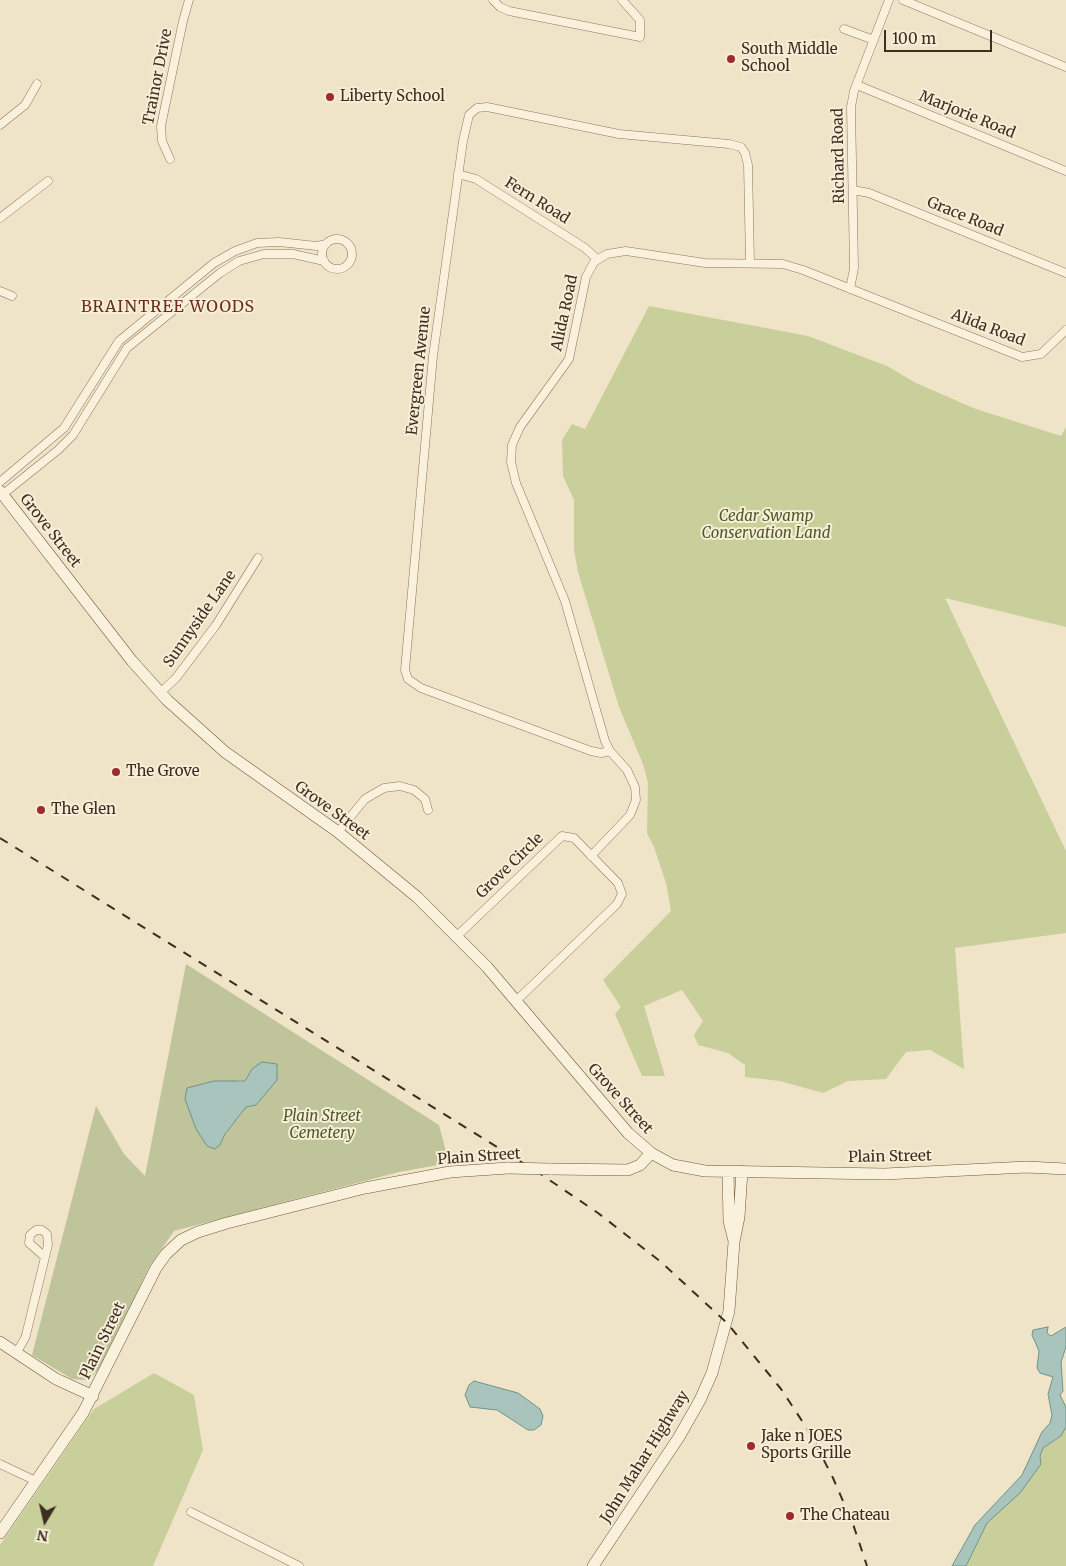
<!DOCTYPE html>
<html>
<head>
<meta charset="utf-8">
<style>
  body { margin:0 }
  #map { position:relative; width:1066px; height:1566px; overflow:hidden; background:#f0e4c8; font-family:Merriweather,serif }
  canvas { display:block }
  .north { position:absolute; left:20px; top:1496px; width:50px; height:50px; -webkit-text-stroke:4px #f7eed8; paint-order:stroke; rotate:189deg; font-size:14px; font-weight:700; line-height:20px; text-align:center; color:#3d2e20 }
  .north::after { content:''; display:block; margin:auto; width:18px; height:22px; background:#3d2e20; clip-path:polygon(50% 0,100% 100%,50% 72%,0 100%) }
  .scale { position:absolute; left:884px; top:30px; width:108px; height:22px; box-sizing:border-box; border:2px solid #3d2e20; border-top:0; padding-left:6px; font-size:15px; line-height:18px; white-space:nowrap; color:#3d2e20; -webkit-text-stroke:4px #f7eed8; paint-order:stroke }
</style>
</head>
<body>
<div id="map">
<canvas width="1066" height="1566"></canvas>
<div class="north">N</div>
<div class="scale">100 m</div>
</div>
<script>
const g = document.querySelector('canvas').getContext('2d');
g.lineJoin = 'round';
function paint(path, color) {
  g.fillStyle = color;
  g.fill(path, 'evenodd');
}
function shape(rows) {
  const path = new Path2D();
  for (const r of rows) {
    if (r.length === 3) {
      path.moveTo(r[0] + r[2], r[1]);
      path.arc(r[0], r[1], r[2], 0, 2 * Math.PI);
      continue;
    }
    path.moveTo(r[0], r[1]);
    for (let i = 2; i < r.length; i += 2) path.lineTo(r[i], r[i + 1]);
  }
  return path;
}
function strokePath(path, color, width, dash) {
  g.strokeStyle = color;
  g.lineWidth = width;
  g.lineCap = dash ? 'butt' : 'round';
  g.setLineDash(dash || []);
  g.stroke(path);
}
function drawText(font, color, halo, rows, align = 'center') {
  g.font = font + ' Merriweather,serif';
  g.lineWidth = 4;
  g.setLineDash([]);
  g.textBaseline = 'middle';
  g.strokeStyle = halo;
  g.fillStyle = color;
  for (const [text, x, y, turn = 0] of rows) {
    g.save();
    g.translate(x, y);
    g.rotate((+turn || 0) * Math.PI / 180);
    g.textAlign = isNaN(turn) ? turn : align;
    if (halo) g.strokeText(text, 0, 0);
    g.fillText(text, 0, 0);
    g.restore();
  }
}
paint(shape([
  [649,306,808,336,887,366,916,383,976,409,1061,436,1066,427,1066,627,945,598,1066,851,1066,933,955,948,964,1069,930,1050,906,1052,886,1079,848,1081,823,1093,780,1081,745,1077,745,1065,728,1053,698,1045,694,1035,703,1021,682,990,644,1006,665,1076,642,1076,615,1014,621,1007,603,980,671,911,666,883,654,847,647,833,648,783,643,764,619,707,578,572,574,550,574,500,563,476,562,440,572,424,585,429],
  [154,1373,194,1395,203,1450,153,1566,0,1566,0,1545,94,1409],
  [1066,1427,1066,1566,966,1566,987,1523,1041,1464,1040,1456,1043,1448,1061,1436]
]), '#c9cf9b');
paint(shape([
  [186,964,439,1125,449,1163,399,1172,174,1231,148,1269,105,1362,92,1377,84,1380,72,1379,32,1355,96,1106,124,1154,145,1176],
  [252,1069,265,1093,256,1105,246,1107,225,1134,220,1145,196,1129,187,1102,239,1080,245,1081]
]), '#bfc49a');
const water = shape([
  [262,1062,277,1064,277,1080,256,1105,246,1107,225,1134,220,1145,215,1149,207,1146,196,1129,185,1099,187,1088,214,1081,245,1081,252,1069,262,1062],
  [1048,1327,1047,1333,1051,1336,1066,1327,1066,1347,1061,1362,1063,1391,1060,1395,1066,1407,1066,1427,1061,1436,1043,1448,1040,1456,1041,1464,1020,1493,987,1523,966,1566,952,1566,975,1525,1022,1475,1042,1432,1050,1423,1052,1415,1048,1394,1053,1377,1040,1373,1037,1368,1039,1351,1032,1335,1033,1330,1048,1327],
  [474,1381,518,1393,540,1409,543,1416,541,1425,534,1430,528,1430,497,1410,470,1407,465,1395,469,1385,474,1381]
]);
paint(water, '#a9c4bc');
strokePath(water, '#6f938a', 1);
const street = shape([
  [493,0,500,7,509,11,640,37,640,20,622,0],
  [903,0,1066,67],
  [844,29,874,40],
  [857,85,1066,171],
  [0,125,25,105,37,84],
  [170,159,162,141,161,126,183,21,189,0],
  [458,174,476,179,585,248,597,259],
  [853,190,869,193,1066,273],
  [0,218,48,181],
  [337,254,15],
  [850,289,854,268,851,107,854,91,889,0],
  [0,291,12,296],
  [0,482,64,428,119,341,214,263,235,251,257,243,279,242,317,246,326,244],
  [2,495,58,450,73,435,127,348,220,273,239,261,264,254,293,254,324,261],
  [160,693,176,678,216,625,258,558],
  [610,751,601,753,591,751,421,688,408,679,405,670,433,356,463,141,469,115,477,108,487,107,619,134,729,144,741,147,745,153,748,165,750,262],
  [338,832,365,799,384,788,400,786,414,790,425,799,428,810],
  [591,856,630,815,636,800,635,787,627,770,610,751,605,741,565,601,516,483,511,462,512,445,520,427,569,359,586,277,594,262,607,254,626,251,705,263,783,264,803,270,1022,357,1041,354,1066,330],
  [457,936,562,836,574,838,618,883,622,894,617,904,516,1001],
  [17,1352,25,1338,26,1335,47,1249,48,1245,47,1234,42,1230,36,1230,30,1235,29,1243,45,1257],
  [0,1464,36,1481],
  [191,1512,299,1566]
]);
const secondary = shape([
  [0,491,132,661,167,700,225,752,338,832,417,897,487,967,628,1133,651,1153,673,1165,705,1171,885,1174,1027,1167,1066,1169],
  [550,1169,628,1170,640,1165,651,1153],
  [728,1171,729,1221,734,1241],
  [0,1342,56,1379,93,1396],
  [0,1533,83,1413,156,1268,166,1254,181,1240,198,1232,227,1223,365,1188,450,1172,508,1168],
  [593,1566,679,1437,700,1400,712,1373,729,1311,734,1242,739,1217,742,1171]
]);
strokePath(street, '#8d765c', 9);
strokePath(secondary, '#6f573f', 12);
strokePath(street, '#faf1dc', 8);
strokePath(secondary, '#faf1dc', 11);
strokePath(shape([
  [0,838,542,1175,598,1213,661,1262,727,1323,781,1389,810,1433,833,1478,853,1524,867,1566]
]), '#3d2e20', 2, [9, 9]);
const secondaryBridge = shape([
  [508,1168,550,1169]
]);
strokePath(secondaryBridge, '#6f573f', 12, []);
strokePath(secondaryBridge, '#faf1dc', 11);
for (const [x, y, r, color] of [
  [731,59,5,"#9e2a2b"],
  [330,97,5,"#9e2a2b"],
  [116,772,5,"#9e2a2b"],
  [41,810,5,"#9e2a2b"],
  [751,1446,5,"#9e2a2b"],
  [790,1516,5,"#9e2a2b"]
]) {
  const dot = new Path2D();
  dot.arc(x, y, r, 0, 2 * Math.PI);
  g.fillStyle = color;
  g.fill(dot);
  strokePath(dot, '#f7eed8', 2);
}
drawText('15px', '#3d2e20', '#f7eed8', [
  ["South Middle",741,50],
  ["School",741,67],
  ["Liberty School",340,97],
  ["The Grove",126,772],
  ["The Glen",51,810],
  ["Jake n JOES",761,1437],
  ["Sports Grille",761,1454],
  ["The Chateau",800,1516]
], 'left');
drawText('15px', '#3d2e20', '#f7eed8', [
  ["Trainor Drive",158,77,-79],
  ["Marjorie Road",967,115,22],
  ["Richard Road",839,156,-91],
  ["Fern Road",537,201,32],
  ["Grace Road",965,217,22],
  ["Alida Road",565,313,-78],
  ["Alida Road",988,328,21],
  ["Evergreen Avenue",419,371,-84],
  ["Grove Street",50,531,52],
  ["Sunnyside Lane",200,619,-55],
  ["Grove Street",332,811,36],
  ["Grove Circle",510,866,-44],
  ["Grove Street",620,1099,48],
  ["Plain Street",479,1157,-4],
  ["Plain Street",890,1157,-1],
  ["Plain Street",103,1341,-64],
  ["John Mahar Highway",645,1457,-58]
]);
drawText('italic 15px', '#4d5a26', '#f7eed8', [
  ["Cedar Swamp",766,517],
  ["Conservation Land",766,534],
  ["Plain Street",322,1117],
  ["Cemetery",322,1134]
]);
g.letterSpacing = '1px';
drawText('16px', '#6b2e1e', '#f7eed8', [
  ["BRAINTREE WOODS",168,307]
]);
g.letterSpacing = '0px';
</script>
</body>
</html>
